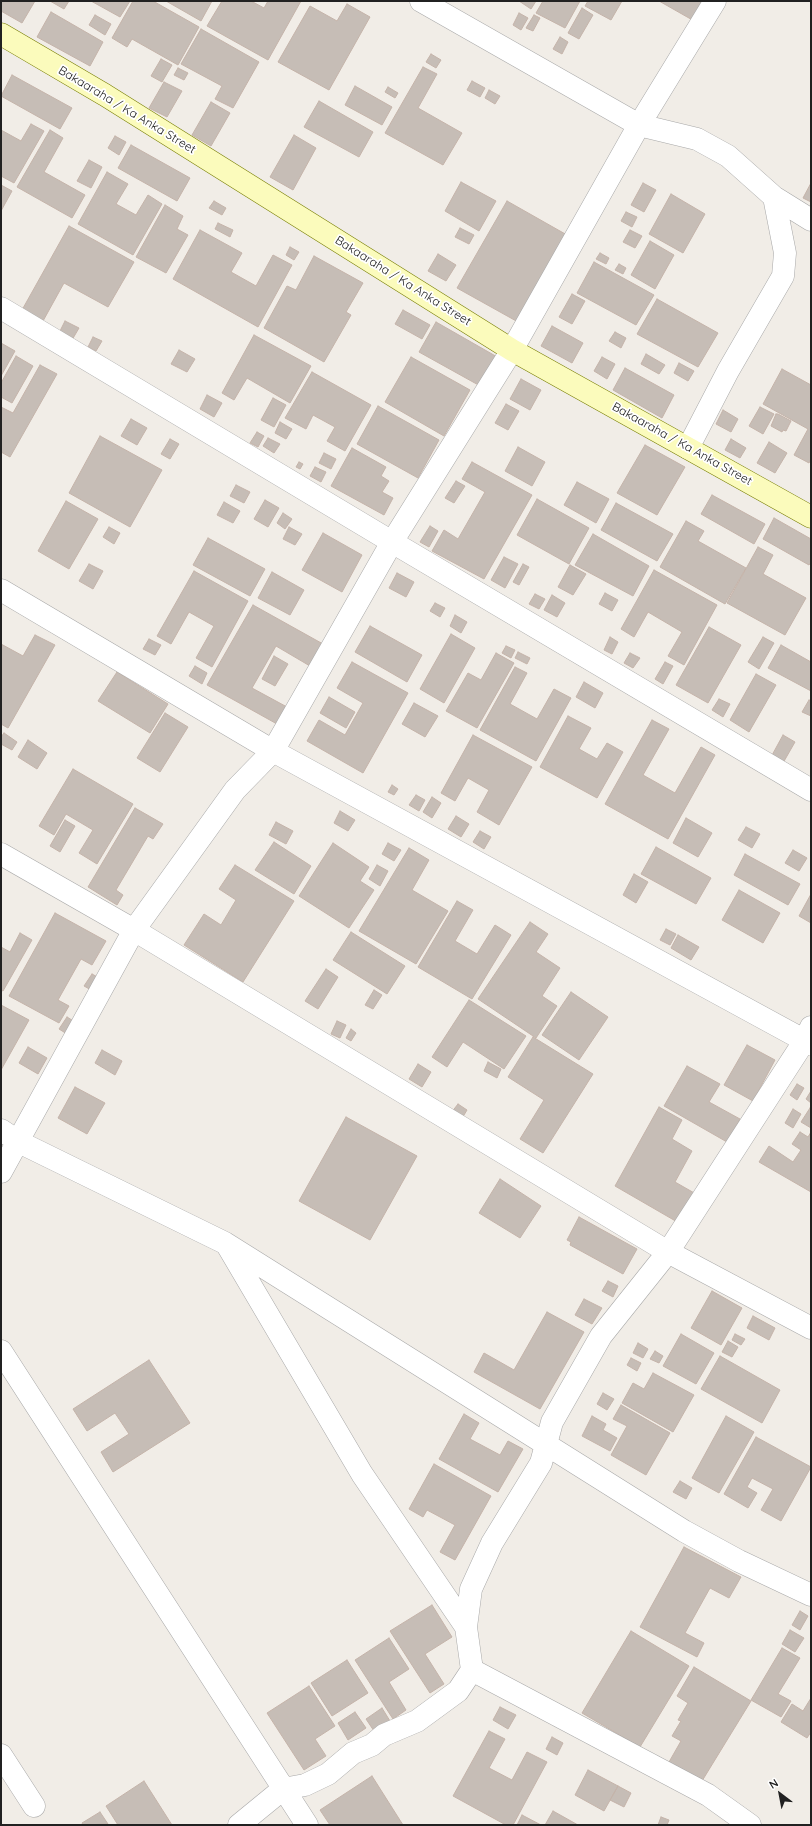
<!DOCTYPE html>
<html>
<head>
<meta charset="utf-8">
<style>
  body { margin:0 }
  #map { position:relative; width:812px; height:1826px; overflow:hidden; background:#f1ede7; font-family:Quicksand,sans-serif }
  canvas { display:block }
  .frame { position:absolute; inset:0; border:2px solid #212121; pointer-events:none }
  .north { position:absolute; left:760px; top:1774px; width:40px; height:40px; -webkit-text-stroke:3px #fff; paint-order:stroke; rotate:328deg; font-size:11px; font-weight:700; line-height:16px; text-align:center; color:#212121 }
  .north::after { content:''; display:block; margin:auto; width:14px; height:18px; background:#212121; clip-path:polygon(50% 0,100% 100%,50% 72%,0 100%) }
</style>
</head>
<body>
<div id="map">
<canvas width="812" height="1826"></canvas>
<div class="frame"></div>
<div class="north">N</div>
</div>
<script>
const g = document.querySelector('canvas').getContext('2d');
g.lineJoin = 'round';
function paint(path, color) {
  g.fillStyle = color;
  g.fill(path, 'evenodd');
}
function shape(rows) {
  const path = new Path2D();
  for (const r of rows) {
    path.moveTo(r[0], r[1]);
    for (let i = 2; i < r.length; i += 2) path.lineTo(r[i], r[i + 1]);
  }
  return path;
}
function strokePath(path, color, width, dash) {
  g.strokeStyle = color;
  g.lineWidth = width;
  g.lineCap = dash ? 'butt' : 'round';
  g.setLineDash(dash || []);
  g.stroke(path);
}
function drawText(font, color, halo, rows, align = 'center') {
  g.font = font + ' Quicksand,sans-serif';
  g.lineWidth = 3.5;
  g.setLineDash([]);
  g.textBaseline = 'middle';
  g.strokeStyle = halo;
  g.fillStyle = color;
  for (const [text, x, y, turn = 0] of rows) {
    g.save();
    g.translate(x, y);
    g.rotate((+turn || 0) * Math.PI / 180);
    g.textAlign = isNaN(turn) ? turn : align;
    if (halo) g.strokeText(text, 0, 0);
    g.fillText(text, 0, 0);
    g.restore();
  }
}
const building = shape([
  [1,1,35,1,22,23,1,11,1,1],
  [50,1,69,1,64,9,50,1],
  [91,1,130,1,120,17,91,1],
  [133,1,153,1,199,27,178,65,132,39,127,47,112,38,133,1],
  [166,1,212,1,201,21,166,1],
  [222,1,251,1,264,8,268,1,301,1,268,60,207,26,222,1],
  [519,1,536,1,531,9,519,1],
  [543,1,580,1,565,28,536,13,543,1],
  [588,1,622,1,611,20,585,6,588,1],
  [659,1,703,1,696,22,659,1],
  [347,4,370,17,329,90,278,62,310,6,337,21,347,4],
  [582,8,593,15,579,39,568,33,582,8],
  [51,12,103,42,90,66,37,37,51,12],
  [519,13,528,18,521,30,513,25,519,13],
  [95,15,111,24,105,35,89,25,95,15],
  [534,15,540,18,533,31,526,28,534,15],
  [201,29,259,62,233,108,215,99,222,86,181,64,201,29],
  [560,37,568,42,562,54,553,49,560,37],
  [431,54,441,60,436,68,426,62,431,54],
  [161,59,172,65,162,82,151,76,161,59],
  [423,67,437,74,418,108,462,133,443,165,385,133,423,67],
  [178,68,188,73,184,80,174,75,178,68],
  [12,75,72,108,60,129,1,96,12,75],
  [472,81,485,88,480,97,467,90,472,81],
  [164,82,182,91,167,117,149,108,164,82],
  [355,86,392,107,382,125,345,105,355,86],
  [388,87,398,93,395,98,385,92,388,87],
  [489,90,500,96,495,104,485,98,489,90],
  [319,101,373,132,359,157,304,127,319,101],
  [211,102,230,113,211,146,192,135,211,102],
  [31,124,44,131,14,183,1,176,1,130,21,141,31,124],
  [50,130,63,138,44,172,85,195,72,218,17,187,50,130],
  [294,135,316,148,293,190,270,177,294,135],
  [115,136,126,142,119,155,108,148,115,136],
  [131,145,190,178,177,201,118,168,131,145],
  [89,160,102,167,91,188,77,181,89,160],
  [107,172,128,184,116,204,136,215,148,195,162,204,133,255,78,224,107,172],
  [461,182,496,201,479,231,445,211,461,182],
  [643,183,656,190,644,212,631,205,643,183],
  [811,183,811,202,803,198,811,183],
  [1,185,12,191,1,211,1,185],
  [671,194,705,214,683,253,649,234,671,194],
  [214,201,226,208,222,215,209,208,214,201],
  [507,201,567,235,518,322,457,288,507,201],
  [165,205,183,216,177,229,188,235,166,273,136,257,165,205],
  [626,212,637,217,632,227,621,221,626,212],
  [218,223,233,230,230,237,215,229,218,223],
  [69,226,134,262,108,307,64,283,43,321,22,310,69,226],
  [460,228,474,235,469,244,455,237,460,228],
  [200,230,242,253,231,272,256,286,273,255,292,265,258,327,173,279,200,230],
  [630,230,642,236,635,248,623,242,630,230],
  [650,241,674,255,655,289,631,275,650,241],
  [290,247,299,252,294,260,286,255,290,247],
  [600,253,609,258,606,264,596,259,600,253],
  [438,254,456,265,446,281,428,271,438,254],
  [314,256,363,283,346,312,351,315,324,362,264,328,287,286,296,290,314,256],
  [594,262,654,295,636,325,577,293,594,262],
  [619,264,626,268,623,274,615,270,619,264],
  [572,294,585,301,572,324,559,317,572,294],
  [657,299,718,333,698,367,637,334,657,299],
  [403,310,430,325,422,339,395,324,403,310],
  [65,321,79,328,72,340,59,333,65,321],
  [436,322,499,358,482,387,419,352,436,322],
  [552,326,583,343,572,363,541,346,552,326],
  [615,332,626,338,621,348,609,341,615,332],
  [254,335,311,366,290,403,247,378,234,400,222,393,254,335],
  [93,337,102,341,96,351,88,347,93,337],
  [1,343,15,351,1,376,1,343],
  [179,350,195,359,187,372,171,364,179,350],
  [646,354,665,365,659,374,641,364,646,354],
  [16,356,33,366,12,403,1,397,1,383,16,356],
  [411,357,470,390,444,436,385,402,411,357],
  [602,357,615,364,607,379,594,371,602,357],
  [679,363,694,371,688,381,674,373,679,363],
  [40,365,57,374,10,457,1,452,1,407,13,413,40,365],
  [625,368,674,395,662,418,613,390,625,368],
  [782,369,811,385,811,459,809,463,794,455,808,429,763,404,782,369],
  [312,372,371,405,345,451,327,441,335,427,313,415,306,429,285,418,312,372],
  [521,379,541,390,530,410,510,399,521,379],
  [207,395,222,403,214,417,200,409,207,395],
  [273,398,286,405,274,427,261,420,273,398],
  [506,404,519,411,508,430,495,423,506,404],
  [378,406,439,440,418,478,357,444,378,406],
  [760,407,774,414,763,434,749,426,760,407],
  [723,410,738,419,731,432,716,424,723,410],
  [776,414,778,414,791,421,786,431,783,430,782,432,771,426,776,414],
  [131,419,147,428,137,445,121,436,131,419],
  [280,422,292,429,286,439,275,433,280,422],
  [257,432,264,436,258,447,250,443,257,432],
  [100,436,162,470,130,527,69,493,100,436],
  [268,438,280,444,274,453,263,446,268,438],
  [170,439,179,444,170,459,161,454,170,439],
  [731,439,746,448,740,458,725,450,731,439],
  [769,442,787,453,775,473,757,463,769,442],
  [645,445,685,467,657,515,617,493,645,445],
  [518,447,545,462,532,486,505,471,518,447],
  [352,448,386,467,381,476,389,481,382,492,393,498,384,515,331,486,352,448],
  [324,453,336,459,331,469,319,463,324,453],
  [299,462,303,464,300,469,296,467,299,462],
  [472,462,532,495,484,579,432,551,444,530,458,539,485,492,462,479,472,462],
  [315,467,326,472,321,482,310,476,315,467],
  [456,481,465,486,454,503,445,498,456,481],
  [577,482,609,499,596,523,564,505,577,482],
  [236,485,250,492,244,503,230,496,236,485],
  [712,495,765,524,754,544,701,514,712,495],
  [537,499,589,528,569,564,517,535,537,499],
  [265,500,279,508,268,527,254,519,265,500],
  [66,501,98,519,69,569,38,551,66,501],
  [224,502,240,511,233,523,217,515,224,502],
  [616,503,673,534,657,561,601,530,616,503],
  [283,513,292,519,285,529,277,523,283,513],
  [774,518,811,539,811,562,809,565,763,539,774,518],
  [686,521,704,531,698,541,746,568,725,604,660,567,686,521],
  [430,526,438,531,429,547,420,542,430,526],
  [109,527,120,533,114,544,103,537,109,527],
  [289,527,302,534,295,545,283,539,289,527],
  [323,533,362,555,342,592,302,570,323,533],
  [593,534,649,566,633,596,575,565,593,534],
  [208,538,265,569,250,596,193,565,208,538],
  [758,547,773,555,763,574,806,598,785,635,727,603,758,547],
  [504,557,518,564,505,588,491,580,504,557],
  [89,564,103,571,93,589,79,581,89,564],
  [523,564,529,567,519,585,513,582,523,564],
  [570,565,586,574,573,595,558,587,570,565],
  [654,570,717,605,684,665,668,656,682,632,648,612,634,637,621,629,654,570],
  [194,571,248,601,212,667,196,658,214,626,189,612,171,644,157,636,194,571],
  [272,572,304,590,290,615,258,598,272,572],
  [397,573,414,582,406,597,389,588,397,573],
  [605,593,618,600,612,611,599,604,605,593],
  [535,594,545,599,539,609,529,604,535,594],
  [552,595,565,603,557,617,544,610,552,595],
  [435,603,445,608,440,617,430,611,435,603],
  [253,605,323,644,310,666,276,646,252,688,287,707,277,724,207,685,253,605],
  [455,615,467,622,461,633,450,626,455,615],
  [370,626,422,655,407,682,355,652,370,626],
  [709,627,741,645,708,703,676,685,709,627],
  [451,634,475,648,444,703,420,689,451,634],
  [35,635,55,645,8,728,1,724,1,644,23,656,35,635],
  [610,637,618,642,612,654,604,650,610,637],
  [763,637,774,643,759,669,748,662,763,637],
  [149,639,161,645,155,655,143,649,149,639],
  [781,645,811,662,811,691,768,668,781,645],
  [506,646,515,650,511,658,502,653,506,646],
  [518,652,530,658,527,664,515,658,518,652],
  [496,653,514,663,477,728,446,711,468,673,481,680,496,653],
  [630,653,640,658,633,668,624,663,630,653],
  [274,656,288,664,275,686,262,679,274,656],
  [352,662,408,693,363,773,307,741,319,720,345,735,363,703,337,688,352,662],
  [665,662,673,666,663,684,655,679,665,662],
  [195,666,207,673,202,684,189,676,195,666],
  [515,667,527,673,510,704,537,719,554,689,571,698,536,761,480,730,515,667],
  [117,672,168,704,150,733,98,701,117,672],
  [756,674,776,685,749,732,730,720,756,674],
  [584,682,603,693,595,708,576,697,584,682],
  [329,697,355,712,346,728,320,713,329,697],
  [719,699,730,704,723,717,712,710,719,699],
  [809,700,811,701,811,716,802,712,809,700],
  [414,703,438,716,425,737,402,724,414,703],
  [165,713,188,727,160,772,137,758,165,713],
  [568,716,591,728,579,749,597,759,607,743,623,752,597,798,540,767,568,716],
  [652,720,669,729,643,775,675,793,701,747,715,755,668,839,605,804,652,720],
  [4,733,17,742,12,750,1,744,1,737,4,733],
  [473,735,532,767,499,825,477,812,489,790,468,778,455,801,441,793,473,735],
  [783,735,795,742,783,763,771,757,783,735],
  [28,740,47,753,37,769,18,757,28,740],
  [73,769,133,804,97,864,79,853,93,830,66,814,54,835,39,826,73,769],
  [392,785,398,789,394,795,388,792,392,785],
  [416,795,425,800,419,811,409,805,416,795],
  [432,797,441,803,432,818,423,812,432,797],
  [135,808,163,824,153,839,148,836,116,890,123,895,117,905,88,887,135,808],
  [340,811,355,820,348,831,334,823,340,811],
  [456,816,469,824,461,837,448,829,456,816],
  [686,818,712,833,698,857,673,843,686,818],
  [65,820,75,826,60,852,50,846,65,820],
  [276,822,293,831,286,844,269,835,276,822],
  [746,827,760,834,752,848,738,840,746,827],
  [480,831,491,837,484,849,473,842,480,831],
  [274,842,311,866,294,894,255,870,274,842],
  [333,843,369,867,360,881,374,890,349,928,299,896,333,843],
  [388,843,401,850,394,861,382,854,388,843],
  [656,847,711,878,696,904,641,874,656,847],
  [409,848,429,860,412,890,448,911,416,964,359,931,409,848],
  [793,850,807,858,799,871,785,863,793,850],
  [745,854,800,884,788,905,734,875,745,854],
  [235,865,294,901,243,982,184,945,204,914,221,925,236,900,219,889,235,865],
  [377,865,388,871,380,886,369,879,377,865],
  [634,874,648,882,636,903,623,895,634,874],
  [739,890,780,913,763,943,722,920,739,890],
  [811,894,811,923,799,916,811,894],
  [457,901,473,910,455,941,477,954,495,925,511,935,472,999,418,967,457,901],
  [55,913,106,941,92,965,81,959,58,1000,69,1006,59,1023,9,996,55,913],
  [530,922,548,934,536,952,560,968,542,996,557,1006,536,1038,478,999,530,922],
  [666,929,676,934,670,945,660,940,666,929],
  [351,932,405,966,387,994,333,960,351,932],
  [20,933,32,940,3,991,1,990,1,947,10,952,20,933],
  [678,935,699,947,691,960,671,948,678,935],
  [326,969,338,977,318,1009,305,1001,326,969],
  [92,974,101,979,93,991,84,986,92,974],
  [374,990,382,995,373,1009,365,1005,374,990],
  [571,992,608,1017,579,1060,542,1035,571,992],
  [469,1000,526,1036,504,1069,463,1042,447,1067,432,1057,469,1000],
  [1,1005,29,1020,1,1070,1,1005],
  [67,1017,75,1022,67,1034,59,1029,67,1017],
  [337,1021,346,1025,340,1038,331,1034,337,1021],
  [351,1029,356,1033,351,1041,346,1038,351,1029],
  [533,1037,593,1074,543,1153,520,1139,544,1100,508,1077,533,1037],
  [747,1045,775,1060,753,1101,724,1085,747,1045],
  [28,1047,47,1058,38,1074,19,1063,28,1047],
  [102,1050,122,1061,115,1075,95,1063,102,1050],
  [488,1062,501,1069,497,1078,484,1071,488,1062],
  [418,1064,431,1072,422,1087,409,1079,418,1064],
  [687,1066,720,1084,709,1102,740,1119,727,1142,664,1106,687,1066],
  [797,1084,804,1088,797,1100,790,1095,797,1084],
  [75,1087,105,1103,87,1134,58,1118,75,1087],
  [811,1091,811,1103,806,1099,811,1091],
  [458,1104,467,1110,461,1120,451,1113,458,1104],
  [659,1107,682,1120,672,1139,692,1151,675,1182,696,1194,679,1223,615,1186,659,1107],
  [810,1108,811,1109,811,1128,801,1122,810,1108],
  [793,1109,801,1114,793,1128,785,1123,793,1109],
  [346,1117,417,1156,370,1240,299,1201,346,1117],
  [800,1132,808,1137,811,1132,811,1192,759,1162,769,1146,793,1162,801,1150,792,1144,800,1132],
  [500,1179,541,1206,520,1238,479,1213,500,1179],
  [579,1217,637,1249,623,1274,570,1245,571,1242,567,1240,579,1217],
  [608,1281,618,1286,613,1297,602,1291,608,1281],
  [712,1291,742,1308,721,1345,691,1328,712,1291],
  [584,1299,602,1308,592,1324,575,1315,584,1299],
  [547,1312,584,1332,540,1409,474,1372,484,1353,514,1370,547,1312],
  [753,1316,775,1328,769,1340,747,1328,753,1316],
  [681,1334,714,1353,696,1384,663,1366,681,1334],
  [735,1334,745,1339,741,1345,732,1340,735,1334],
  [728,1341,738,1347,732,1357,722,1352,728,1341],
  [638,1343,648,1349,643,1358,633,1353,638,1343],
  [655,1351,663,1356,659,1363,650,1359,655,1351],
  [720,1356,780,1390,762,1423,701,1389,720,1356],
  [631,1358,641,1363,637,1371,627,1365,631,1358],
  [149,1360,190,1423,113,1472,101,1452,129,1434,115,1413,87,1431,73,1409,149,1360],
  [653,1373,694,1395,673,1432,622,1403,633,1383,644,1389,653,1373],
  [603,1393,614,1399,607,1410,597,1404,603,1393],
  [621,1405,670,1433,646,1475,611,1455,627,1426,613,1419,621,1405],
  [464,1414,479,1423,470,1439,500,1455,508,1441,523,1449,498,1492,439,1459,464,1414],
  [592,1416,606,1424,603,1430,617,1438,610,1451,582,1436,592,1416],
  [726,1416,754,1432,719,1493,692,1478,726,1416],
  [756,1437,811,1467,781,1521,761,1510,773,1489,752,1478,747,1487,757,1493,748,1508,724,1494,756,1437],
  [434,1464,491,1496,455,1560,440,1552,455,1525,427,1510,423,1517,409,1509,434,1464],
  [680,1481,692,1488,686,1499,673,1492,680,1481],
  [684,1547,741,1577,729,1598,710,1588,685,1633,704,1643,697,1657,640,1627,684,1547],
  [432,1605,452,1637,425,1654,444,1684,430,1693,390,1631,432,1605],
  [800,1611,808,1616,800,1630,792,1625,800,1611],
  [790,1630,804,1638,795,1652,782,1644,790,1630],
  [631,1631,689,1666,640,1747,582,1713,631,1631],
  [389,1638,409,1669,389,1682,406,1710,393,1719,355,1660,389,1638],
  [782,1648,800,1658,778,1694,791,1701,781,1717,751,1700,782,1648],
  [347,1660,368,1693,332,1716,311,1683,347,1660],
  [694,1667,751,1701,702,1781,669,1762,681,1741,672,1736,681,1721,678,1720,688,1703,677,1696,694,1667],
  [309,1686,335,1726,315,1739,326,1756,304,1770,267,1713,309,1686],
  [811,1698,811,1732,807,1738,781,1722,792,1704,803,1711,811,1698],
  [500,1707,516,1715,508,1729,493,1720,500,1707],
  [382,1708,390,1721,374,1731,366,1719,382,1708],
  [355,1712,366,1728,348,1740,338,1723,355,1712],
  [489,1731,505,1739,489,1768,512,1780,527,1752,547,1762,513,1825,506,1825,453,1796,489,1731],
  [552,1737,563,1743,557,1755,546,1749,552,1737],
  [588,1770,618,1786,604,1811,575,1795,588,1770],
  [372,1776,403,1825,330,1825,320,1810,372,1776],
  [144,1781,172,1825,118,1825,106,1806,144,1781],
  [618,1786,631,1793,624,1807,610,1800,618,1786],
  [553,1811,578,1825,545,1825,553,1811],
  [100,1812,108,1824,83,1825,82,1823,100,1812],
  [522,1815,541,1825,517,1825,522,1815],
  [661,1817,669,1820,667,1825,658,1825,661,1817]
]);
paint(building, '#c6bdb6');
strokePath(building, '#c4b3a9', 1);
const street = shape([
  [421,1,639,125,697,139,728,156,774,197,811,220],
  [1,308,392,542,811,790],
  [688,448,728,371,783,276,785,253,774,197],
  [1,590,273,751,811,1044],
  [1,854,134,930,668,1252,811,1328],
  [1,1130,19,1142,225,1243,684,1531,739,1561,811,1595],
  [1,1172,134,930,235,790,273,751,392,542,512,350,639,125,715,1],
  [227,1245,362,1474,466,1627],
  [1,1351,307,1825],
  [472,1670,708,1795,750,1825],
  [1,1755,34,1806],
  [239,1825,283,1789,305,1785,328,1774,353,1753,372,1745,384,1735,417,1721,458,1691,472,1670,466,1627,471,1589,492,1543,541,1463,552,1422,601,1336,668,1252,805,1040,811,1027]
]);
const secondary = shape([
  [1,34,105,95,512,350,811,517]
]);
strokePath(street, '#a8a8a8', 23);
strokePath(secondary, '#777d02', 23);
strokePath(street, '#fff', 22);
strokePath(secondary, '#fbfbbc', 22);
drawText('12px', '#212121', '#fff', [
  ["Bakaaraha / Ka Anka Street",127,110,31],
  ["Bakaaraha / Ka Anka Street",403,281,32],
  ["Bakaaraha / Ka Anka Street",682,444,29]
]);
</script>
</body>
</html>
